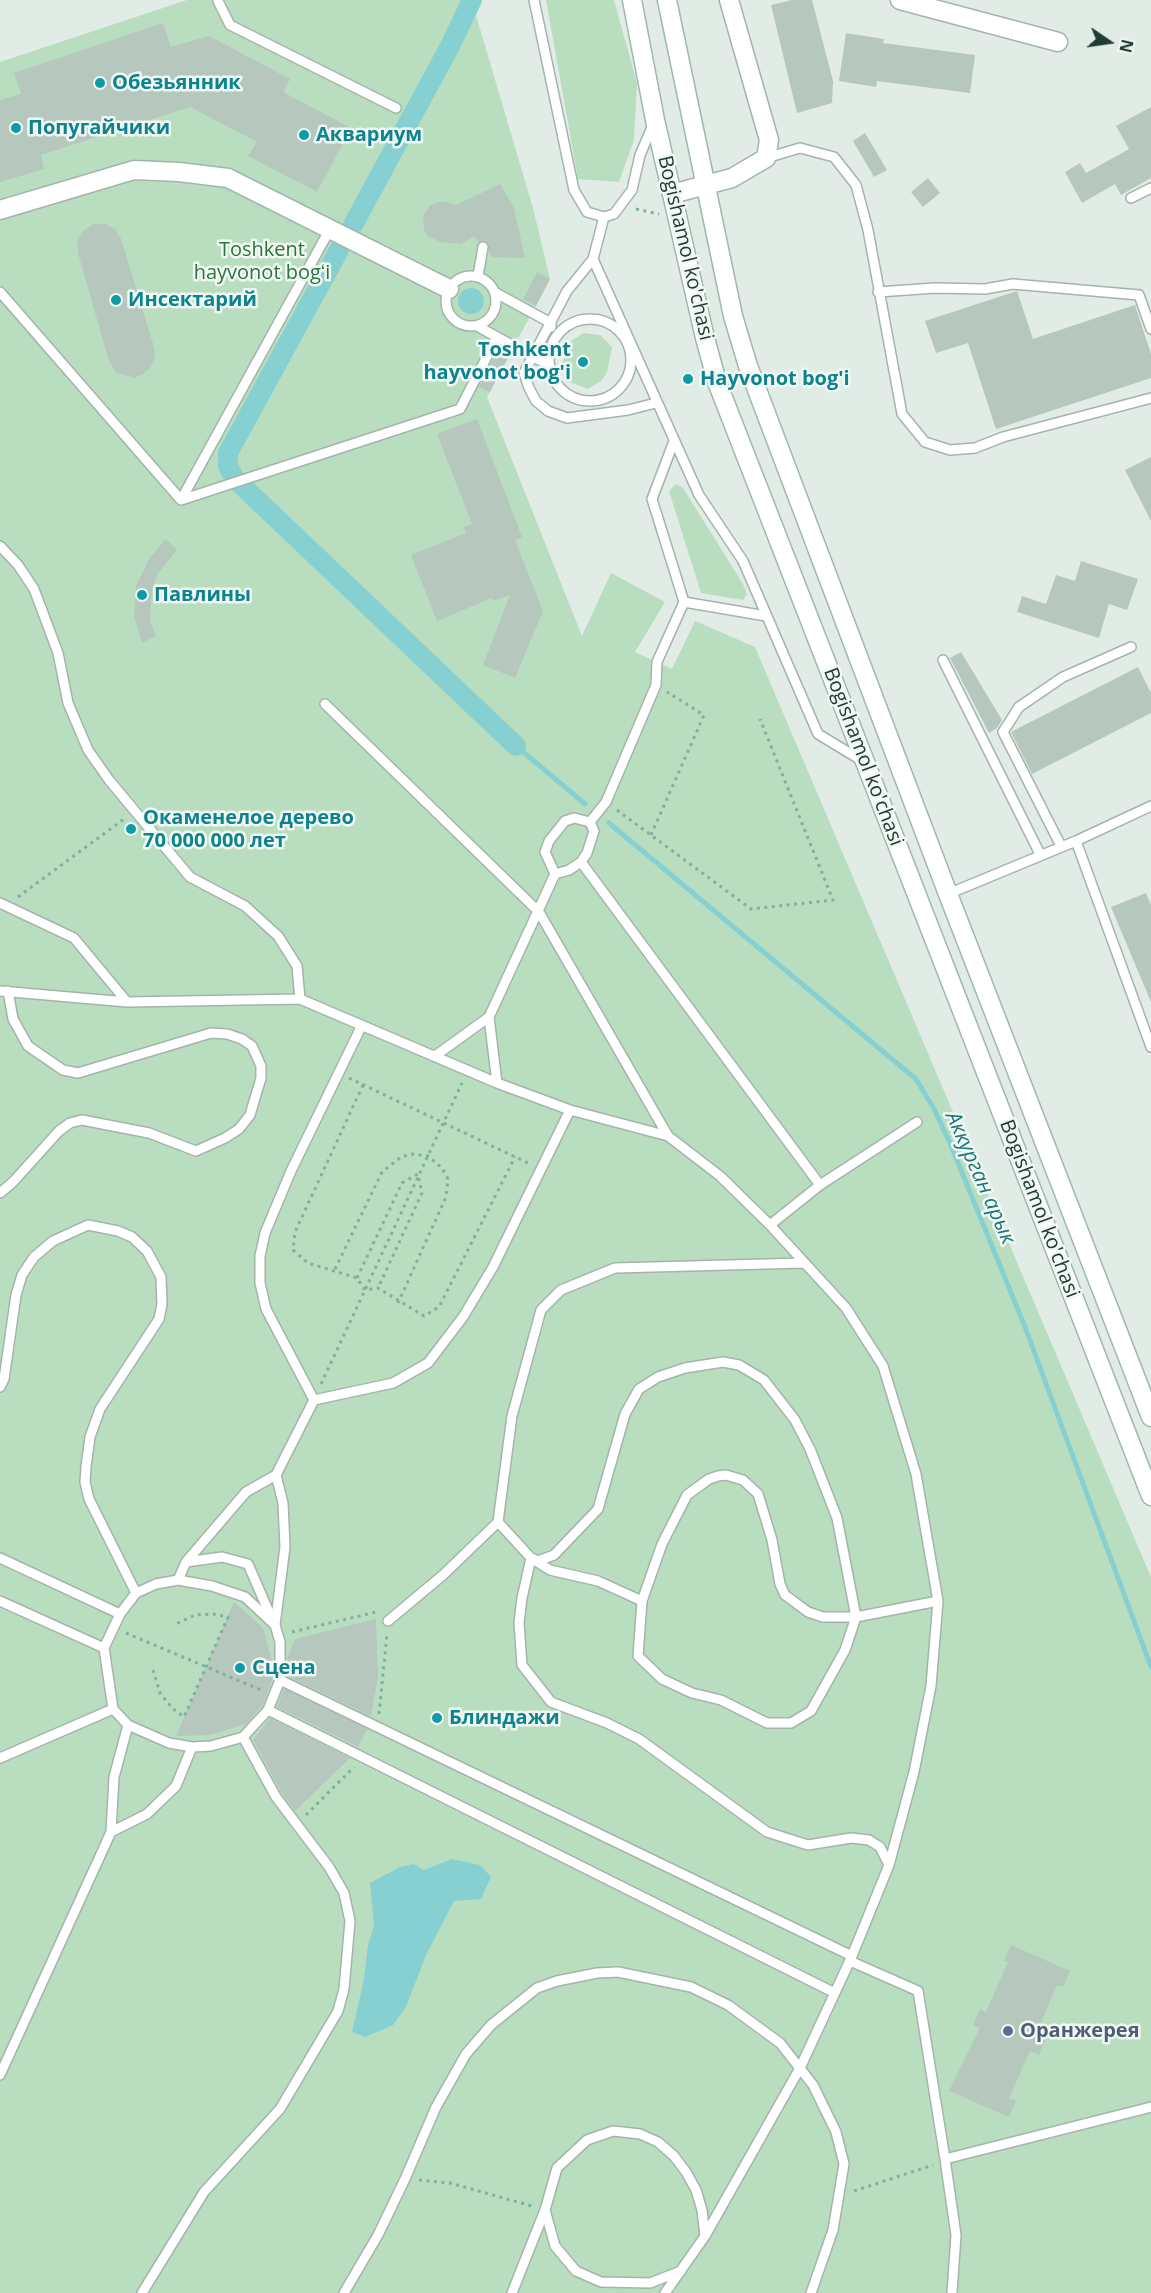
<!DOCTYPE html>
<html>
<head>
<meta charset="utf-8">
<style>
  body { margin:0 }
  #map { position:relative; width:1151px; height:2293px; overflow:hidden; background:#e1ece6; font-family:"Open Sans",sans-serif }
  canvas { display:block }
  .north { position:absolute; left:1079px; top:12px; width:60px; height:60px; -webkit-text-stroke:4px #f1f8f4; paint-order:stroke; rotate:103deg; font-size:16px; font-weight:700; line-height:24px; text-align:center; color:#213d32 }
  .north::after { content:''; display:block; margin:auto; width:21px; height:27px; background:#213d32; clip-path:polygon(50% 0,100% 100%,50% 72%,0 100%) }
</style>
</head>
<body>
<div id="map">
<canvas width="1151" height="2293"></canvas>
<div class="north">N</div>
</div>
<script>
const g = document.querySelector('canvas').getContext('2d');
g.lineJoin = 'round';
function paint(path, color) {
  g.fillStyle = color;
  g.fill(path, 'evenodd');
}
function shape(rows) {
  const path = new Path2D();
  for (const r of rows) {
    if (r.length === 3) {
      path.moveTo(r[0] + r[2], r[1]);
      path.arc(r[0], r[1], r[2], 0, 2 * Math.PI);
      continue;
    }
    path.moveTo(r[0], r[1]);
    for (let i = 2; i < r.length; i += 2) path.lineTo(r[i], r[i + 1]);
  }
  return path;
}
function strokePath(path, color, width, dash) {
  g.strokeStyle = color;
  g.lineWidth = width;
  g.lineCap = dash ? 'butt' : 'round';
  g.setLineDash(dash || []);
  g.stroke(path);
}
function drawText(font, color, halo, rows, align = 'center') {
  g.font = font + ' "Open Sans",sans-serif';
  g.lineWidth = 5;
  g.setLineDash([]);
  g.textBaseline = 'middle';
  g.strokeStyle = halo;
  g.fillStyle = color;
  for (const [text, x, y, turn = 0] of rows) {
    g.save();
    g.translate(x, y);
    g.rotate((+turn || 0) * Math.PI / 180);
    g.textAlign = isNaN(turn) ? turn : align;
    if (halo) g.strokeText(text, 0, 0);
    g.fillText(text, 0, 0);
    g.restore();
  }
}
paint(shape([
  [187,0,467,0,475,12,533,208,550,279,487,397,582,636,611,573,665,602,635,652,672,669,695,621,755,647,1151,1577,1151,2293,0,2293,0,62],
  [546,0,614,0,637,83,634,140,619,182,578,179],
  [583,333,600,335,612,347,607,372,602,380,588,389,570,382,561,367,570,342],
  [676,484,683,488,743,584,747,594,743,600,701,593,669,491]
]), '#b9debf');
paint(shape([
  [471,301,13],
  [452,1859,480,1865,491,1877,481,1899,454,1901,426,1955,406,2007,393,2025,365,2037,352,2032,364,1979,368,1945,374,1926,370,1883,400,1867,414,1864,424,1870]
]), '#87d0d2');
strokePath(shape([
  [516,746,585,804],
  [609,823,916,1079,934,1109,950,1143,1025,1327,1151,1667]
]), '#87d0d2', 5);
strokePath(shape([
  [353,225,450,46,472,0],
  [339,250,228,453,228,466,234,478,516,746]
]), '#87d0d2', 20);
paint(shape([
  [792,0,812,0,833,81,832,103,797,113,771,5],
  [163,23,171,47,209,36,290,79,283,92,351,128,317,192,248,156,257,142,190,107,41,155,44,169,0,182,0,100,21,94,14,73],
  [846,33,884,39,883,43,975,55,970,93,877,81,876,87,839,81],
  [1151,107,1151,178,1121,195,1115,184,1082,203,1065,172,1080,163,1086,173,1129,149,1116,126],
  [865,133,887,170,874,177,853,141],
  [928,178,940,193,923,207,911,192],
  [500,184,514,208,525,258,493,257,489,253,489,244,485,241,479,242,474,236,461,244,440,242,428,236,424,230,423,217,430,205,443,201,456,205],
  [93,224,106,224,115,229,121,239,154,347,155,356,151,367,143,374,134,378,116,372,109,361,78,253,77,241,82,232],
  [537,272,550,279,536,306,523,299],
  [1017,291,1033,339,1135,305,1151,354,1151,378,996,429,968,343,936,353,925,321],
  [500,346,511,352,490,392,479,387],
  [477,419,522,537,515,540,543,611,515,678,483,665,510,595,493,601,492,598,437,621,411,555,466,533,464,527,472,524,437,434],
  [1151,457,1151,521,1125,470],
  [166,539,177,550,158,573,152,589,150,621,156,636,142,643,134,616,136,586,149,559],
  [1081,561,1138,579,1127,610,1109,604,1099,638,1017,612,1022,596,1046,604,1056,575,1075,581],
  [961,652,1002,720,997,728,989,733,950,658],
  [1138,667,1151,693,1151,713,1032,774,1011,732],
  [1146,893,1151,905,1151,1002,1111,907],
  [234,1602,263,1628,273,1666,273,1679,262,1706,246,1724,210,1735,176,1736],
  [376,1619,378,1676,371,1716,287,1676,287,1659,295,1639],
  [284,1689,367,1729,358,1747,277,1707],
  [270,1718,350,1758,295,1811,282,1793,253,1740],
  [1011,1945,1070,1971,1063,1987,1057,1985,1036,2034,1046,2039,1039,2055,1030,2051,1009,2098,1016,2101,1009,2117,949,2091,980,2028,973,2025,980,2009,986,2012,1008,1962,1004,1961]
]), '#b6c7be');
const lane = shape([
  [534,0,574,190,587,212,604,217],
  [218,1,230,25,396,108],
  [653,125,640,155,632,190,614,214,604,217,593,259,699,495,743,561,818,734,861,760],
  [766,158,800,148,834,157,856,185,868,230,902,414,925,442,950,450,975,448,1003,437,1151,398],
  [1131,198,1151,188],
  [593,259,567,291,524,373,529,388,536,401,548,411,567,418,628,410,656,403],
  [471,301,25],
  [478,276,483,247],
  [0,292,181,500],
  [878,292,935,288,985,289,1013,284,1139,295,1151,329],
  [496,293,551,323,551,327],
  [590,360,41],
  [477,326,550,366],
  [181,500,460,409,497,337],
  [181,500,330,229],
  [0,546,18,565,34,589,58,653,68,703,88,750,109,780,190,877,245,906,278,936,297,966,300,999],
  [684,602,766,616],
  [943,660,1040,854],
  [325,704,539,912,668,1136],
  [1076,841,1151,1047],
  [1061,846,1003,732,1019,707,1063,677,1131,647],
  [581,862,820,1185],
  [555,874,569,870,581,862,587,853,594,831,590,822],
  [948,894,1076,841,1151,806],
  [0,903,74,938,127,1002],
  [0,991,127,1002,300,999,497,1083,570,1110,668,1136,720,1176,770,1225,846,1308,883,1366,916,1474,938,1601,931,1686,914,1772,889,1865,852,1956,800,2068,705,2236,665,2293],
  [489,1017,497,1083],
  [435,1056,489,1017,555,874,545,852,549,841,565,821,574,818,590,822,606,802,656,685,657,662,684,602,652,499,674,441],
  [0,1193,13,1182,59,1131,70,1123,82,1120,149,1133,196,1151,225,1138,239,1129,250,1115,261,1078,261,1066,252,1046,242,1039,227,1034,211,1033,78,1073,63,1070,28,1046,13,1019,8,991],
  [770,1225,820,1185,917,1122],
  [0,1387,4,1379,16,1295,22,1275,34,1257,53,1241,88,1225,118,1231,132,1237,147,1251,161,1277,162,1304,159,1319,100,1409,90,1437,86,1467,85,1482,89,1499,136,1593],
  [314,1400,393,1383,428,1363,463,1317,493,1267,570,1110],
  [314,1400,266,1309,260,1283,260,1256,265,1233,291,1171,362,1025],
  [498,1522,531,1558,550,1570,598,1581,642,1601],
  [0,1558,120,1614],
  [186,1562,222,1557,248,1564,271,1617],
  [178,1580,212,1586,245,1597,275,1625,280,1642,280,1680,268,1710,243,1737,211,1746,192,1747,169,1743,128,1725,113,1709,104,1648,120,1614,136,1593,156,1584,178,1580],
  [178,1580,186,1562,246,1492,276,1475,314,1400],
  [0,1601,104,1648],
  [388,1621,443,1575,498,1522,512,1416,541,1310,561,1290,615,1268,803,1263],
  [275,1625,285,1547,283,1503,276,1475],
  [280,1680,852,1956],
  [268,1710,835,1993],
  [0,1758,113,1709],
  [111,1832,147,1814,176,1786,192,1747],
  [889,1865,880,1847,869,1840,851,1838,808,1845,767,1832,639,1739,607,1723,551,1702,522,1665,519,1623,522,1598,531,1558,538,1561,554,1555,598,1509,625,1414,639,1389,658,1377,685,1368,723,1362,739,1365,764,1380,795,1420,810,1449,837,1518,856,1617,845,1650,811,1711,791,1723,767,1723,721,1700,692,1693,662,1679,638,1656,642,1601,662,1544,687,1495,709,1479,718,1476,726,1475,743,1480,758,1494,772,1540,780,1584,785,1595,808,1612,823,1617,856,1617,938,1601],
  [850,1961,918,1991,945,2159,1151,2107],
  [0,2075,111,1832,114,1777,128,1725],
  [945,2159,956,2235,952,2293],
  [681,2271,650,2283,601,2282,576,2271,555,2246,545,2210,557,2168,587,2140,613,2131,640,2134,658,2142,674,2156,686,2172,696,2190,702,2210,705,2236],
  [142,2293,204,2192,280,2109,338,2011,344,1989,350,1921,344,1893,329,1867,276,1797,243,1737],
  [344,2293,378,2235,405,2179,436,2107,466,2054,491,2025,537,1988,557,1981,597,1973,618,1972,691,1987,728,2005,780,2043,813,2085,836,2132,844,2164,833,2230,811,2293],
  [512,2293,545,2210]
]);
const street = shape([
  [900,0,1058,42],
  [672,194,732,178,766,158,769,140,729,0],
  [0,210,134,170,179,172,228,178,449,289]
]);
const secondary = shape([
  [632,0,655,120,705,338,717,382,1151,1496],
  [667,0,733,316,748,366,948,894,1151,1417]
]);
strokePath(lane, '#a4b4ac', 12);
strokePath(street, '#a4b4ac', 21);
strokePath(secondary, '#9fb8ac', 21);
strokePath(shape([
  [636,209,659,214],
  [617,810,751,909,833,900,760,719],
  [651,835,704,715,667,692],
  [18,897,124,819],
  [349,1078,530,1164],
  [363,1085,295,1232,293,1250,308,1263,357,1278,365,1290,378,1288,424,1316,439,1307,515,1157],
  [335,1269,382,1172,401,1157,413,1154,428,1156,442,1168,448,1179,446,1197,398,1303],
  [357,1278,402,1183,418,1174,422,1193,378,1288],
  [321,1384,462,1083],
  [292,1632,376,1612,378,1614],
  [126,1633,261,1690],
  [153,1670,160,1693,172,1708,184,1717,228,1617,213,1614,195,1615,174,1625],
  [379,1714,387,1634],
  [306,1815,354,1767],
  [419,2180,450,2183,532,2206],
  [854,2191,933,2165]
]), '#81b09c', 3, [3, 4.5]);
strokePath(lane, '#fff', 9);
strokePath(street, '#fff', 18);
strokePath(secondary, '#fff', 18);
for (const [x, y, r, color] of [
  [100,83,6,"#0f9aa8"],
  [16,128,6,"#0f9aa8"],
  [304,135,6,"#0f9aa8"],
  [116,300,6,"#0f9aa8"],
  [583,362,6,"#0f9aa8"],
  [688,379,6,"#0f9aa8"],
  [142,595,6,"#0f9aa8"],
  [131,829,6,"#0f9aa8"],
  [240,1668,6,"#0f9aa8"],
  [437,1718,6,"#0f9aa8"],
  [1008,2031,6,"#5c6f8a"]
]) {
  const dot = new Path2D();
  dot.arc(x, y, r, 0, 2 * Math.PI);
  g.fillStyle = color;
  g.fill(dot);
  strokePath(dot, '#f1f8f4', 2);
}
drawText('bold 20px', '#0d838f', '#f1f8f4', [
  ["Обезьянник",112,83],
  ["Попугайчики",28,128],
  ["Аквариум",316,135],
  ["Инсектарий",128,300],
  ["Toshkent",571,350,"right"],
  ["hayvonot bog'i",571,373,"right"],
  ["Hayvonot bog'i",700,379],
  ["Павлины",154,595],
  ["Окаменелое дерево",143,818],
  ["70 000 000 лет",143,841],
  ["Сцена",252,1668],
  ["Блиндажи",449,1718]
], 'left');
drawText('20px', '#213d32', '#f1f8f4', [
  ["Bogishamol ko'chasi",685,248,77],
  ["Bogishamol ko'chasi",863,757,69],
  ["Bogishamol ko'chasi",1039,1209,69]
]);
drawText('20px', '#2a753e', '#f1f8f4', [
  ["Toshkent",262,250],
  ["hayvonot bogʻi",262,273]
]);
drawText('bold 20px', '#4e5e75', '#f1f8f4', [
  ["Оранжерея",1020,2031]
], 'left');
drawText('italic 21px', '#1a767a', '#f1f8f4', [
  ["Аккурган арык",980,1178,66]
]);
</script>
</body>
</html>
